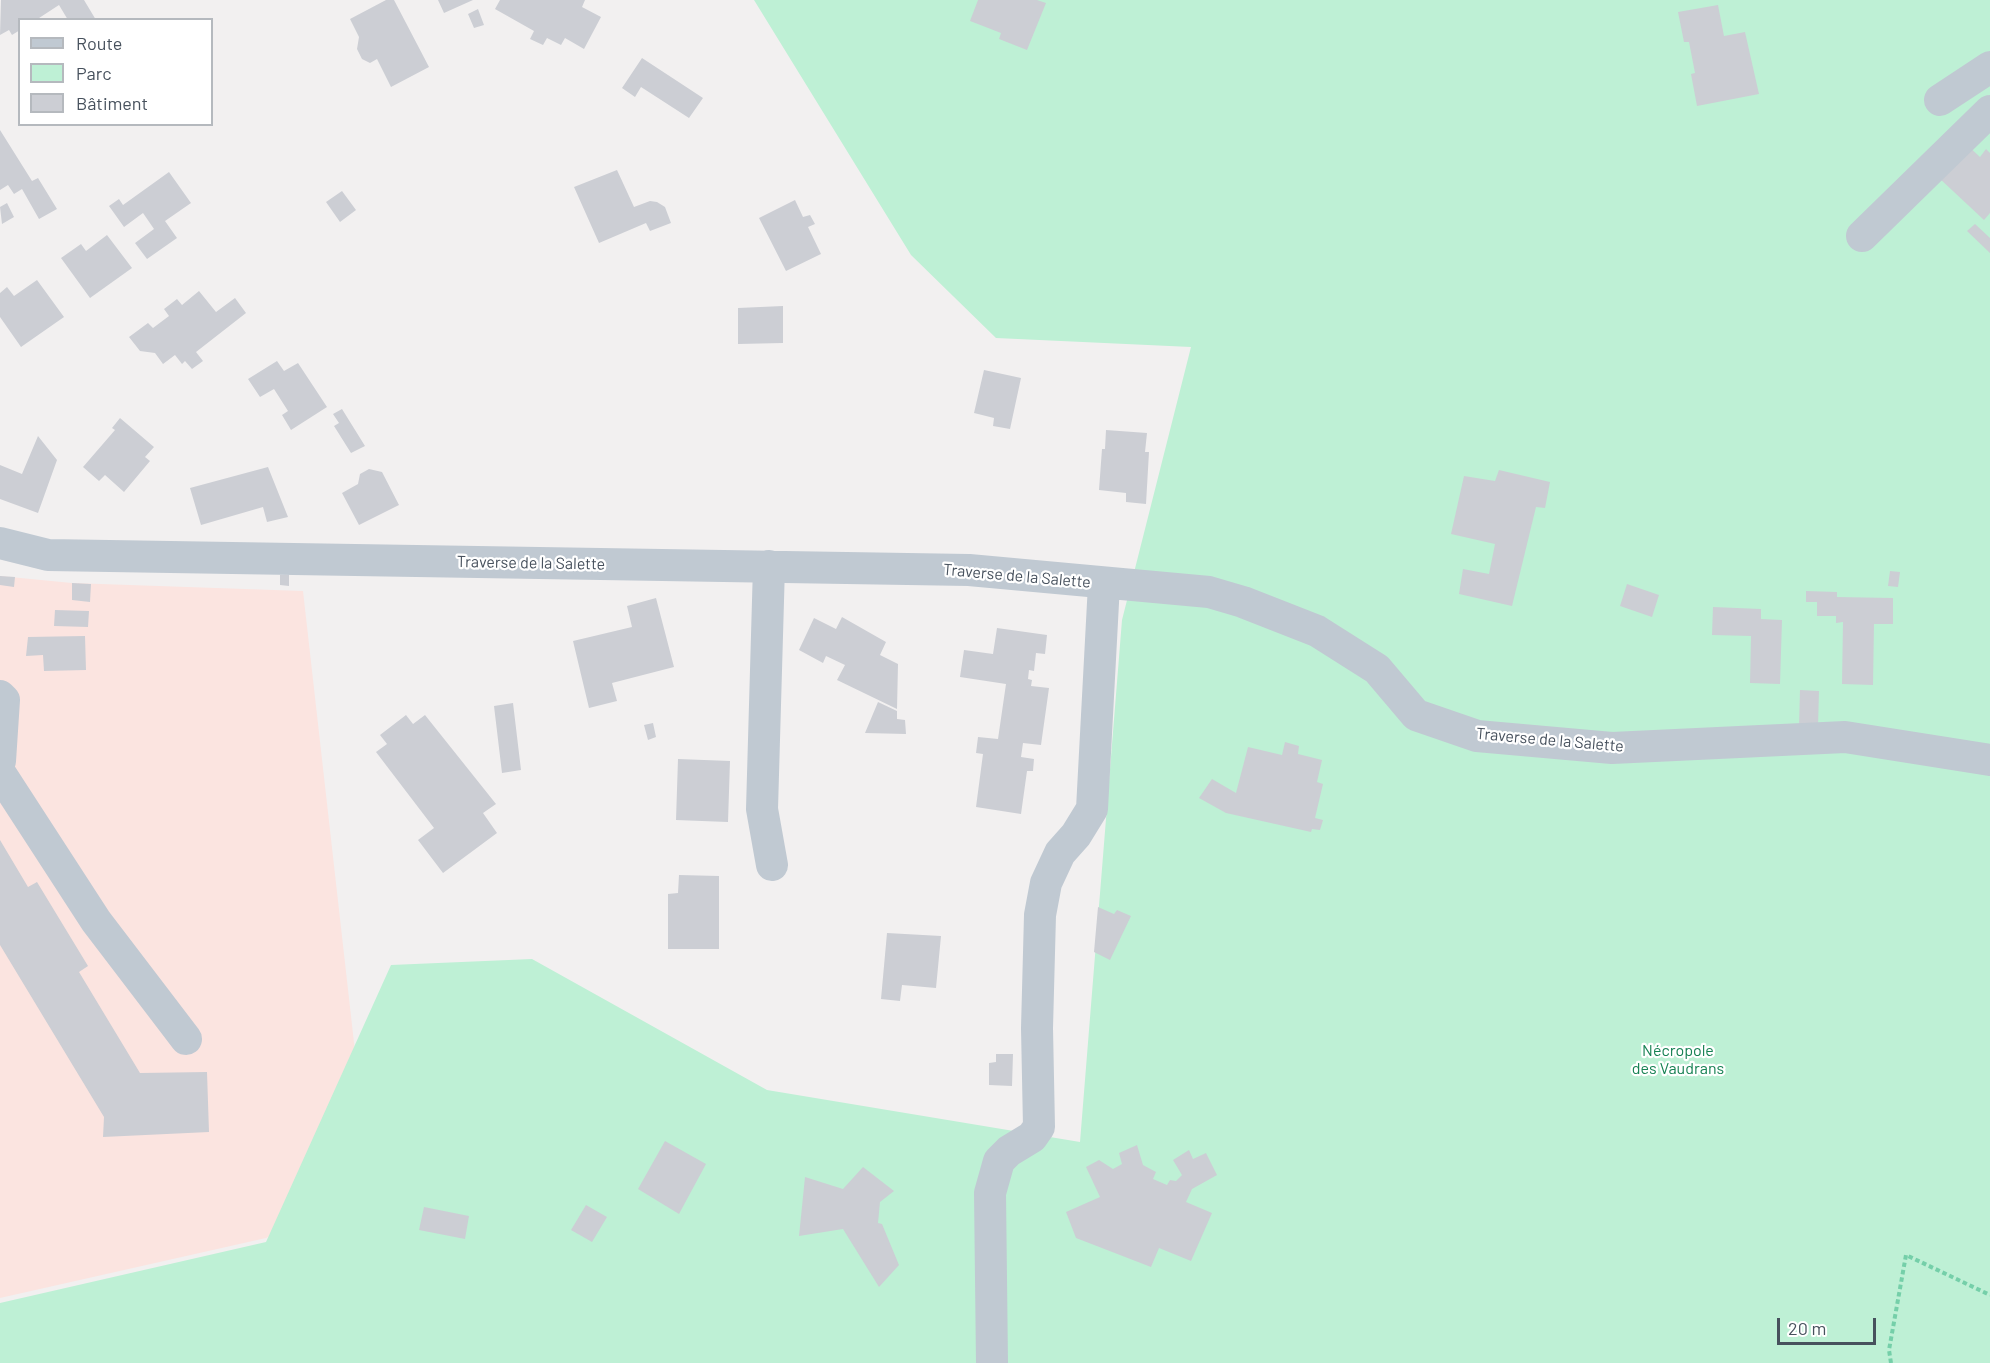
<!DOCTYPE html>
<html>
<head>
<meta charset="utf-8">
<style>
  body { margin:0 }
  #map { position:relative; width:1990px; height:1363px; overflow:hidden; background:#f2f0f0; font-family:Barlow,sans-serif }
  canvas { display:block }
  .legend { position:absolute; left:18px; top:18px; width:195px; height:108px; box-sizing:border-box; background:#fff; border:2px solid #b5b9be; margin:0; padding:8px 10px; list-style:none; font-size:18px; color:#47515d }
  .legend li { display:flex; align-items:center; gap:12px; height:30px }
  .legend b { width:30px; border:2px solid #b5b9be }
  .scale { position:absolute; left:1777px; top:1318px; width:99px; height:27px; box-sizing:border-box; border:3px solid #47515d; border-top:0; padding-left:8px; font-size:18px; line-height:21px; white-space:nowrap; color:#47515d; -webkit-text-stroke:4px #fff; paint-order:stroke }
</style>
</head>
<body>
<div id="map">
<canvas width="1990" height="1363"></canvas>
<ul class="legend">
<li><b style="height:8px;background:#c0c9d2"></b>Route</li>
<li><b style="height:16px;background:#bef0d5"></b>Parc</li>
<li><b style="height:16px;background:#ccced4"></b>Bâtiment</li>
</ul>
<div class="scale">20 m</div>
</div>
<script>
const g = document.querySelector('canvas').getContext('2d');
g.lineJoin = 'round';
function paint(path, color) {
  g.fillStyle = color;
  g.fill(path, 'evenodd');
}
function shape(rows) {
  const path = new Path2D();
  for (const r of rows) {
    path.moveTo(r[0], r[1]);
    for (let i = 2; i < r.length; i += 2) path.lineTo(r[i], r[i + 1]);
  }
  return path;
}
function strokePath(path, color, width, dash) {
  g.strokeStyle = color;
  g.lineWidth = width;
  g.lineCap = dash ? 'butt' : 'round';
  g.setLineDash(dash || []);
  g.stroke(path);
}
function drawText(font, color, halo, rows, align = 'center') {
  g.font = font + ' Barlow,sans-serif';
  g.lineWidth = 4.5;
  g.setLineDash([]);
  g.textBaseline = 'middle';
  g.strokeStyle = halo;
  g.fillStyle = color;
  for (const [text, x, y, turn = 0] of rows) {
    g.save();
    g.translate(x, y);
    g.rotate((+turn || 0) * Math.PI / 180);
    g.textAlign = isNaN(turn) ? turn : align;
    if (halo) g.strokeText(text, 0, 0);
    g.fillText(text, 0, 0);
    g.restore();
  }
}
paint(shape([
  [0,576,72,583,303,591,371,1193,266,1238,0,1298]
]), '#fbe4e0');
paint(shape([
  [754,0,1990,0,1990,1363,0,1363,0,1303,266,1242,391,965,532,959,767,1090,1080,1142,1122,620,1191,347,996,338,911,255]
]), '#bef0d5');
paint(shape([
  [84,0,96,20,68,20,59,5,36,20,20,20,20,30,12,35,9,30,0,35,1,0],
  [386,0,394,0,429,67,391,87,377,59,370,63,362,59,357,49,359,37,350,19],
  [438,0,473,0,444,13],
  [500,0,585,0,582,7,601,17,584,49,565,38,561,45,547,38,543,45,530,39,534,31,495,9],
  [978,0,1037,0,1046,3,1027,50,999,39,1001,33,970,21],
  [1718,5,1724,36,1745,32,1759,94,1697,106,1691,74,1695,73,1689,42,1684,42,1678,12],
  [478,9,484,25,474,28,468,14],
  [642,58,703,98,689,118,641,87,635,97,622,88],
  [0,130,32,181,38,178,57,209,39,219,22,189,14,194,8,185,0,190],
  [1967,145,1980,157,1986,149,1990,153,1990,213,1984,220,1938,177],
  [617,170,634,207,650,201,657,202,665,207,671,223,650,231,646,223,599,243,574,187],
  [169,172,191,203,165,221,177,238,147,259,135,243,154,229,143,213,124,227,109,206,119,199,123,205],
  [342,191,356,210,340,222,326,202],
  [795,200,803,217,810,215,815,224,808,227,821,254,786,271,759,218],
  [7,203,14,217,2,224,0,207],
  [1975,224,1990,238,1990,253,1967,231],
  [107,235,132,268,90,298,61,258,81,244,86,251],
  [37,280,64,317,21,347,0,317,0,293,7,287,14,296],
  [199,291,216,312,235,298,246,313,196,352,203,361,192,369,185,361,182,364,175,355,163,364,155,353,140,351,129,337,148,323,153,328,169,316,164,309,177,299,182,305],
  [783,306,783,343,738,344,738,308],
  [277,361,284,371,298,363,327,407,291,430,282,415,288,411,274,389,260,397,248,379],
  [984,370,1021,378,1010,429,993,426,994,418,974,413],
  [342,409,365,446,351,453,334,426,339,423,333,414],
  [120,418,154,447,145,457,150,461,124,492,105,475,99,481,83,467,115,430,112,428],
  [1106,430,1147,433,1145,452,1149,452,1146,504,1126,502,1126,493,1099,490,1102,449,1105,449],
  [38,436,57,460,38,513,0,499,0,465,22,474],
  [268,467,288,517,267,522,263,507,201,525,190,488],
  [369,469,382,472,399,505,359,525,342,493,358,484,360,474],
  [1499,470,1550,482,1545,508,1536,507,1512,606,1459,594,1463,569,1489,574,1495,544,1451,534,1464,476,1495,481],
  [1890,571,1900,572,1898,587,1888,586],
  [280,575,289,575,289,586,280,585],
  [0,576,15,577,14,587,0,585],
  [72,583,91,584,90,602,72,600],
  [1627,584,1659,595,1652,617,1620,606],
  [1806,591,1837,592,1837,597,1893,598,1893,624,1874,624,1873,685,1842,684,1843,622,1836,623,1836,616,1817,616,1817,602,1806,602],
  [656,598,674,667,612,683,617,701,589,708,573,641,632,627,627,606],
  [1713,607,1761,609,1761,619,1782,620,1780,684,1750,683,1751,636,1712,635],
  [55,610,89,611,88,627,54,626],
  [842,617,886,642,880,655,898,664,897,709,837,680,845,665,826,656,823,663,799,650,814,618,836,629],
  [997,628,1047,635,1045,654,1036,653,1034,671,1029,670,1028,679,1032,680,1031,686,1049,688,1041,745,1023,743,1021,757,1034,759,1033,771,1027,771,1021,814,976,807,983,754,976,753,978,737,998,739,1006,684,960,677,964,650,993,654],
  [85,636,86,670,44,671,43,655,26,656,28,637],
  [1800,690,1819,691,1818,727,1799,727],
  [878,702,897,711,897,719,905,720,906,734,865,733],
  [513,703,521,770,502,773,494,706],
  [406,715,413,724,425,715,496,804,483,813,497,833,443,873,418,840,434,828,376,752,387,744,380,735],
  [653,723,656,737,648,740,644,725],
  [1285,742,1299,746,1298,754,1322,760,1317,782,1323,784,1315,818,1323,820,1320,830,1312,829,1311,832,1226,813,1199,798,1212,779,1236,793,1248,747,1282,755],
  [678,759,730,761,728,822,676,820],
  [0,840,28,887,37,882,88,966,79,972,140,1073,207,1072,209,1132,103,1137,104,1117,0,945],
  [679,875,719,876,719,949,668,949,668,894,678,893],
  [1098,907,1114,914,1117,910,1131,916,1110,960,1094,952],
  [887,933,941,936,936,988,902,985,900,1001,881,999],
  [996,1054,1013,1054,1012,1086,989,1085,989,1063,996,1062],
  [665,1141,706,1164,679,1214,638,1189],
  [1137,1145,1143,1165,1156,1172,1153,1179,1167,1185,1170,1180,1176,1181,1182,1175,1173,1160,1189,1150,1193,1159,1206,1153,1217,1175,1192,1189,1186,1202,1212,1213,1191,1261,1159,1248,1151,1267,1076,1238,1066,1212,1100,1197,1086,1167,1099,1160,1113,1169,1122,1164,1119,1153],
  [863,1167,894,1191,880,1202,878,1223,882,1224,899,1265,879,1287,843,1229,799,1236,805,1177,843,1189],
  [586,1205,607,1217,592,1242,571,1230],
  [424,1207,469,1216,465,1239,419,1230]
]), '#ccced4');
strokePath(shape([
  [1891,1363,1889,1350,1906,1255,1990,1295]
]), '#75cfa9', 4, [4.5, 3]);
strokePath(shape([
  [1940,100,1990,67],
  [1862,236,1990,111],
  [0,543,48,555,969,570,1209,592,1243,602,1317,631,1377,669,1416,715,1477,736,1612,748,1845,737,1990,760],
  [769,566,762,809,772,865],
  [0,696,4,700,0,761],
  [0,773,96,921,186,1039],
  [992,1363,990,1193,999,1161,1009,1151,1032,1137,1039,1127,1037,1028,1040,915,1046,883,1060,853,1076,835,1092,809,1104,584]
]), '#c0c9d2', 32);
drawText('16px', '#47515d', '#fff', [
  ["Traverse de la Salette",531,563,1],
  ["Traverse de la Salette",1017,576,5],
  ["Traverse de la Salette",1550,740,5]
]);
drawText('16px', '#168153', '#fff', [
  ["Nécropole",1678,1051],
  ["des Vaudrans",1678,1069]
]);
</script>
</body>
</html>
